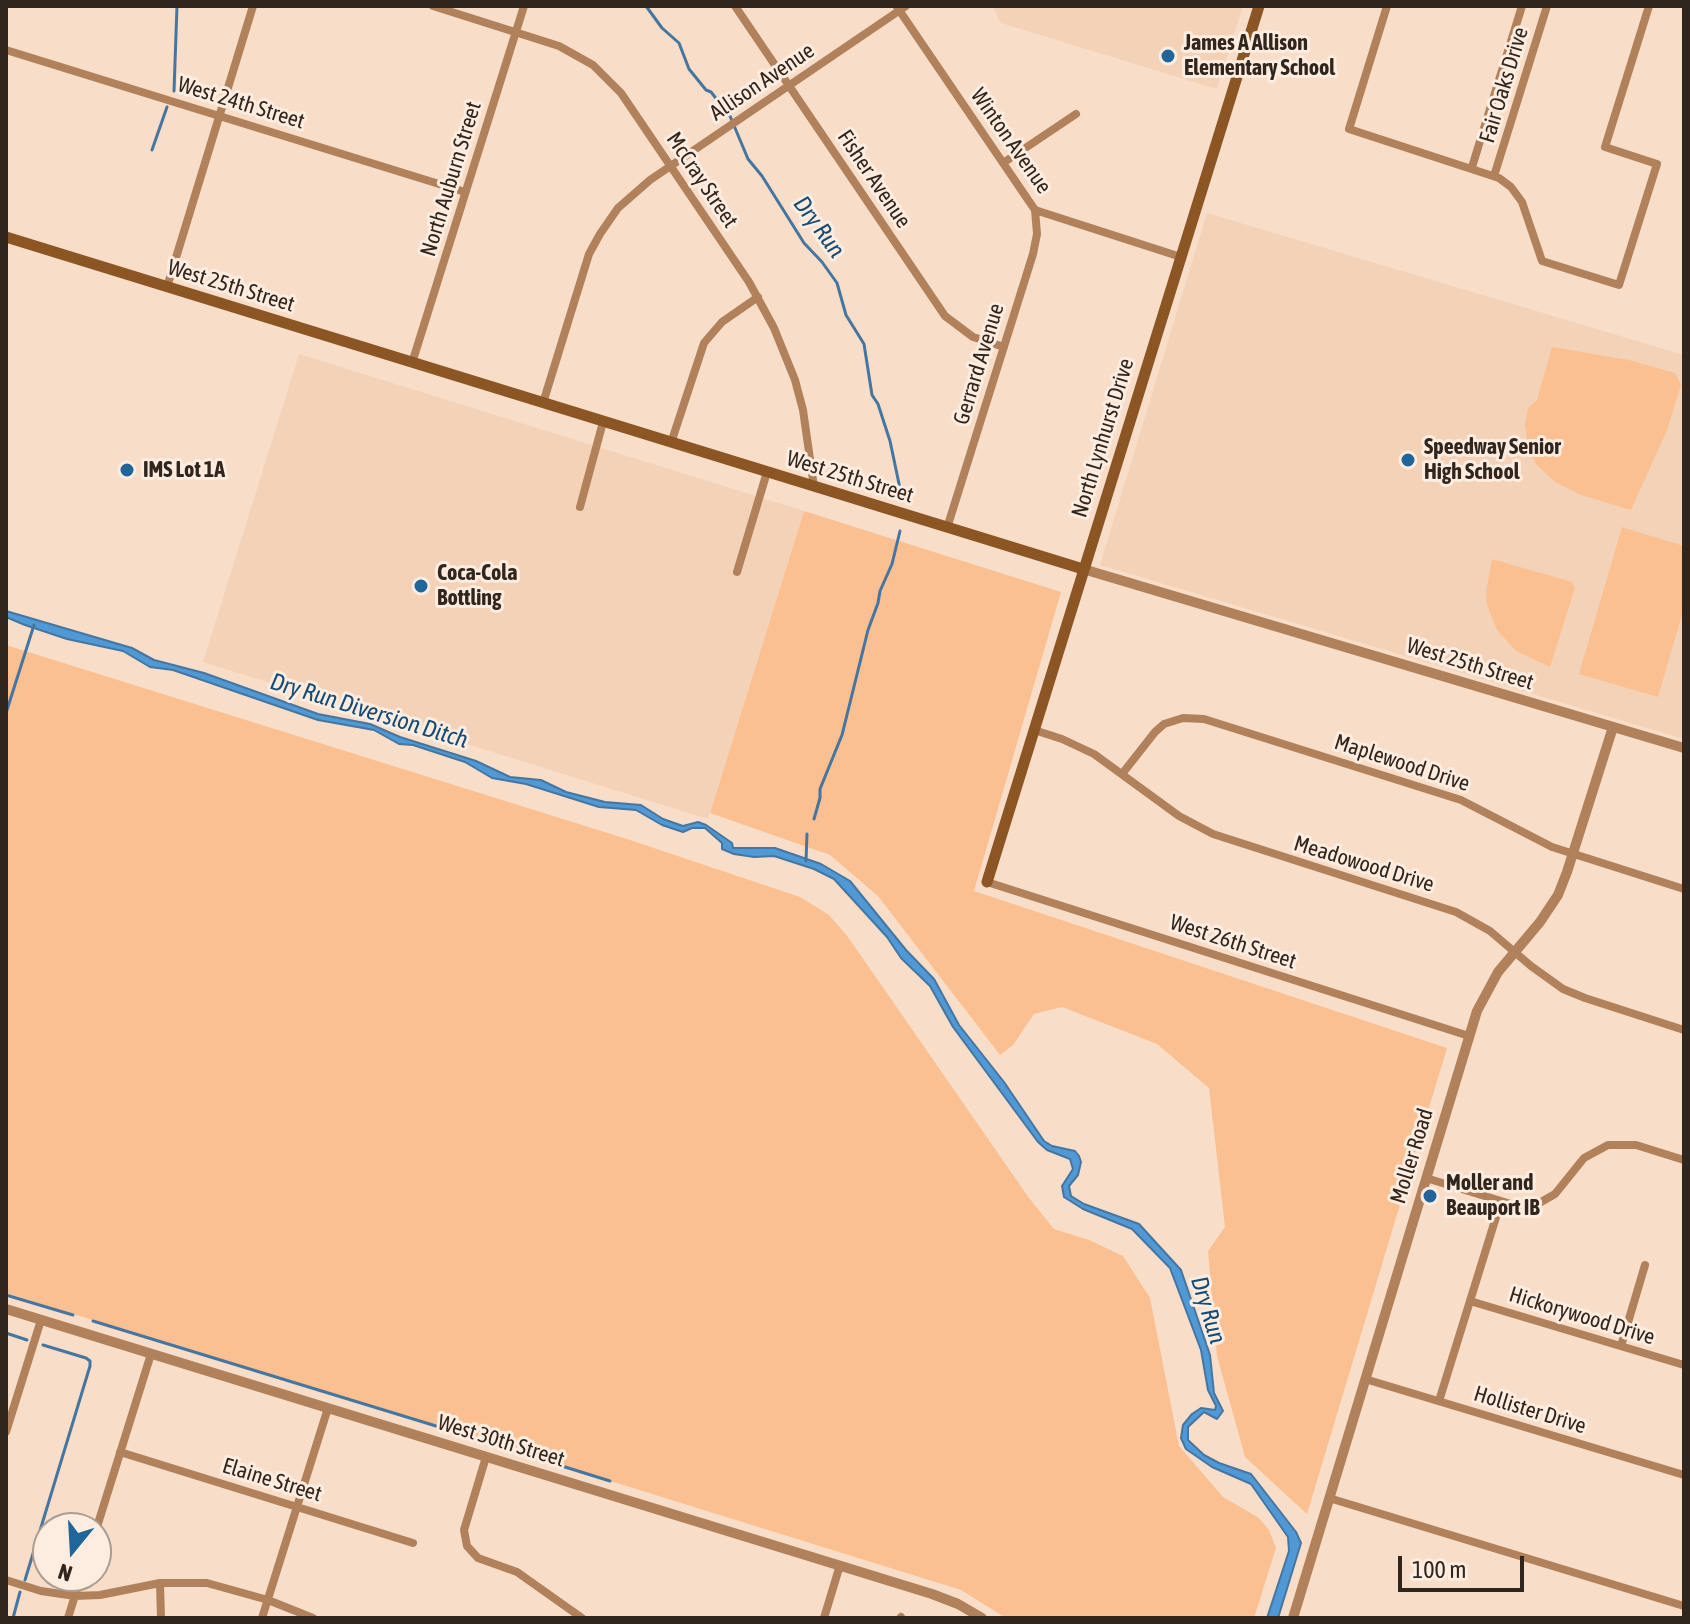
<!DOCTYPE html>
<html>
<head>
<meta charset="utf-8">
<style>
  body { margin:0 }
  #map { position:relative; width:1690px; height:1624px; overflow:hidden; background:#f8ddc8; font-family:"Asap Condensed",sans-serif }
  canvas { display:block }
  .frame { position:absolute; inset:0; border:8px solid #30261e; pointer-events:none }
  .north { position:absolute; left:32px; top:1512px; width:80px; height:80px; box-sizing:border-box; background:#fdece0; border:2px solid #ab9d92; border-radius:50%; rotate:198deg; font-size:22px; font-weight:700; line-height:32px; text-align:center; color:#30261e }
  .north::after { content:''; display:block; margin:auto; width:28px; height:36px; background:#21669b; clip-path:polygon(50% 0,100% 100%,50% 72%,0 100%) }
  .scale { position:absolute; left:1398px; top:1556px; width:126px; height:36px; box-sizing:border-box; border:4px solid #30261e; border-top:0; padding-left:10px; font-size:24px; line-height:28px; white-space:nowrap; color:#30261e; -webkit-text-stroke:6px #fdece0; paint-order:stroke }
</style>
</head>
<body>
<div id="map">
<canvas width="1690" height="1624"></canvas>
<div class="frame"></div>
<div class="north">N</div>
<div class="scale">100 m</div>
</div>
<script>
const g = document.querySelector('canvas').getContext('2d');
g.lineJoin = 'round';
function paint(path, color) {
  g.fillStyle = color;
  g.fill(path, 'evenodd');
}
function shape(rows) {
  const path = new Path2D();
  for (const r of rows) {
    path.moveTo(r[0], r[1]);
    for (let i = 2; i < r.length; i += 2) path.lineTo(r[i], r[i + 1]);
  }
  return path;
}
function strokePath(path, color, width, dash) {
  g.strokeStyle = color;
  g.lineWidth = width;
  g.lineCap = dash ? 'butt' : 'round';
  g.setLineDash(dash || []);
  g.stroke(path);
}
function drawText(font, color, halo, rows, align = 'center') {
  g.font = font + ' "Asap Condensed",sans-serif';
  g.lineWidth = 6;
  g.setLineDash([]);
  g.textBaseline = 'middle';
  g.strokeStyle = halo;
  g.fillStyle = color;
  for (const [text, x, y, turn = 0] of rows) {
    g.save();
    g.translate(x, y);
    g.rotate((+turn || 0) * Math.PI / 180);
    g.textAlign = isNaN(turn) ? turn : align;
    if (halo) g.strokeText(text, 0, 0);
    g.fillText(text, 0, 0);
    g.restore();
  }
}
paint(shape([
  [992,6,1243,6,1217,89,1001,23],
  [1207,213,1684,355,1684,739,1100,565],
  [299,354,804,511,708,819,203,662]
]), '#f4d2b8');
paint(shape([
  [1552,347,1629,360,1675,373,1681,385,1667,430,1631,510,1581,495,1555,482,1536,464,1529,451,1525,425,1528,408,1537,400],
  [804,511,1061,592,974,891,1447,1048,1307,1514,1245,1457,1217,1356,1208,1251,1225,1227,1209,1088,1157,1044,1062,1007,1034,1014,1013,1045,1000,1055,878,896,830,855,710,813],
  [1622,527,1684,546,1684,608,1658,697,1579,674],
  [1492,559,1572,582,1575,588,1550,667,1516,651,1497,630,1487,605,1486,592],
  [6,645,627,839,800,897,829,915,848,937,1029,1198,1054,1229,1089,1240,1123,1256,1150,1298,1179,1446,1223,1497,1259,1518,1269,1530,1276,1548,1254,1618,1006,1618,961,1590,6,1293]
]), '#fbc091');
const water = shape([
  [6,611,132,648,154,660,204,673,318,714,370,724,400,737,476,761,510,777,541,780,566,792,605,802,641,805,663,819,683,826,698,822,706,825,732,843,733,848,775,848,821,864,850,881,906,950,934,979,959,1025,1004,1082,1044,1141,1052,1146,1075,1151,1079,1156,1081,1162,1078,1175,1069,1186,1071,1196,1084,1204,1139,1224,1181,1270,1210,1355,1214,1393,1223,1411,1217,1419,1204,1412,1188,1427,1188,1440,1204,1455,1219,1463,1251,1474,1296,1532,1301,1543,1278,1618,1267,1618,1289,1551,1288,1537,1251,1484,1212,1467,1186,1449,1181,1438,1183,1425,1192,1414,1201,1408,1215,1410,1216,1406,1208,1390,1201,1350,1170,1268,1132,1229,1083,1209,1064,1197,1062,1186,1073,1169,1070,1159,1047,1150,1038,1142,953,1027,930,986,901,958,887,937,834,879,814,869,774,856,754,857,734,854,722,849,722,843,705,828,692,828,683,832,662,825,636,810,599,807,526,784,492,778,465,762,413,745,399,744,374,730,318,720,173,670,150,667,123,651,67,639,25,625,6,617,6,611]
]);
paint(water, '#4f99d6');
strokePath(water, '#46769f', 2);
strokePath(shape([
  [646,6,662,28,679,43,689,69,706,90,711,92,730,116,748,159,762,176,804,243,822,262,837,283,846,315,864,344,872,395,878,404,890,441,902,498],
  [174,91,177,6],
  [152,150,167,107],
  [6,713,34,625],
  [814,819,820,798,820,789,842,735,868,630,878,603,880,591,892,564,900,531],
  [806,861,807,834],
  [6,1295,73,1315],
  [93,1321,436,1426],
  [6,1333,27,1340],
  [456,1433,610,1481],
  [25,1580,90,1366,90,1361,86,1358,43,1345],
  [13,1618,20,1592]
]), '#46769f', 3);
strokePath(shape([
  [433,6,559,46,593,65,621,93,749,282,774,328,795,380,803,410,814,487],
  [735,6,945,316,973,337,1004,347],
  [1387,6,1349,129,1499,178,1511,187,1522,202,1542,261,1619,285,1657,164,1605,147,1649,6],
  [897,7,1035,210,1181,257],
  [6,50,465,192],
  [1003,163,1076,114],
  [1472,167,1522,6],
  [1494,176,1547,6],
  [167,287,253,6],
  [412,363,524,6],
  [543,403,589,254,600,234,618,208,650,180,906,6],
  [671,443,704,343,722,322,758,297],
  [580,507,603,422],
  [947,528,1033,254,1037,234,1035,210],
  [737,572,767,472],
  [1034,730,1062,739,1094,754,1179,816,1213,834,1456,912,1490,931,1531,966,1563,989,1585,998,1684,1030],
  [1122,774,1155,732,1164,724,1183,718,1204,719,1461,800,1552,847,1684,889],
  [987,882,1469,1036],
  [1426,1178,1514,1205,1526,1205,1541,1202,1555,1194,1584,1158,1608,1145,1636,1145,1684,1160],
  [1470,1301,1684,1365],
  [1621,1346,1645,1265],
  [1365,1379,1684,1475],
  [1439,1401,1501,1201],
  [6,1432,41,1320],
  [120,1452,413,1543],
  [486,1457,464,1530,467,1546,478,1558,517,1572,582,1618],
  [1329,1498,1684,1606],
  [96,1530,151,1354],
  [6,1580,41,1591,75,1596,100,1595,160,1583,207,1583,268,1600,313,1618],
  [160,1583,161,1618],
  [68,1618,81,1576],
  [262,1618,328,1408],
  [824,1618,840,1565],
  [900,1618,901,1617]
]), '#b1815b', 8);
strokePath(shape([
  [1083,569,1684,748],
  [6,1309,932,1594,958,1604,982,1618],
  [1293,1618,1477,1011,1498,972,1540,922,1558,895,1567,872,1613,727]
]), '#b1815b', 10);
strokePath(shape([
  [6,237,1083,569],
  [987,882,1259,6]
]), '#8c5524', 11);
for (const [x, y, r, color] of [
  [1168,56,8,"#21669b"],
  [1408,460,8,"#21669b"],
  [127,470,8,"#21669b"],
  [421,586,8,"#21669b"],
  [1430,1196,8,"#21669b"]
]) {
  const dot = new Path2D();
  dot.arc(x, y, r, 0, 2 * Math.PI);
  g.fillStyle = color;
  g.fill(dot);
  strokePath(dot, '#fdece0', 3);
}
drawText('bold 22px', '#30261e', '#fdece0', [
  ["James A Allison",1184,43],
  ["Elementary School",1184,68],
  ["Speedway Senior",1424,447],
  ["High School",1424,472],
  ["IMS Lot 1A",143,470],
  ["Coca-Cola",437,573],
  ["Bottling",437,598],
  ["Moller and",1446,1183],
  ["Beauport IB",1446,1208]
], 'left');
drawText('22px', '#30261e', '#fdece0', [
  ["Allison Avenue",762,82,-34],
  ["Fair Oaks Drive",1504,85,-73],
  ["West 24th Street",241,103,17],
  ["Winton Avenue",1011,141,55],
  ["North Auburn Street",451,179,-73],
  ["Fisher Avenue",874,179,56],
  ["McCray Street",702,180,56],
  ["West 25th Street",231,286,17],
  ["Gerrard Avenue",979,364,-73],
  ["North Lynhurst Drive",1103,438,-73],
  ["West 25th Street",850,477,17],
  ["West 25th Street",1470,664,17],
  ["Maplewood Drive",1402,763,18],
  ["Meadowood Drive",1364,864,17],
  ["West 26th Street",1233,942,18],
  ["Moller Road",1412,1156,-73],
  ["Hickorywood Drive",1582,1316,17],
  ["Hollister Drive",1530,1410,17],
  ["West 30th Street",501,1441,17],
  ["Elaine Street",272,1480,17]
]);
drawText('italic 24px', '#154b74', '#fdece0', [
  ["Dry Run",819,227,54],
  ["Dry Run Diversion Ditch",369,711,17],
  ["Dry Run",1208,1310,73]
]);
</script>
</body>
</html>
